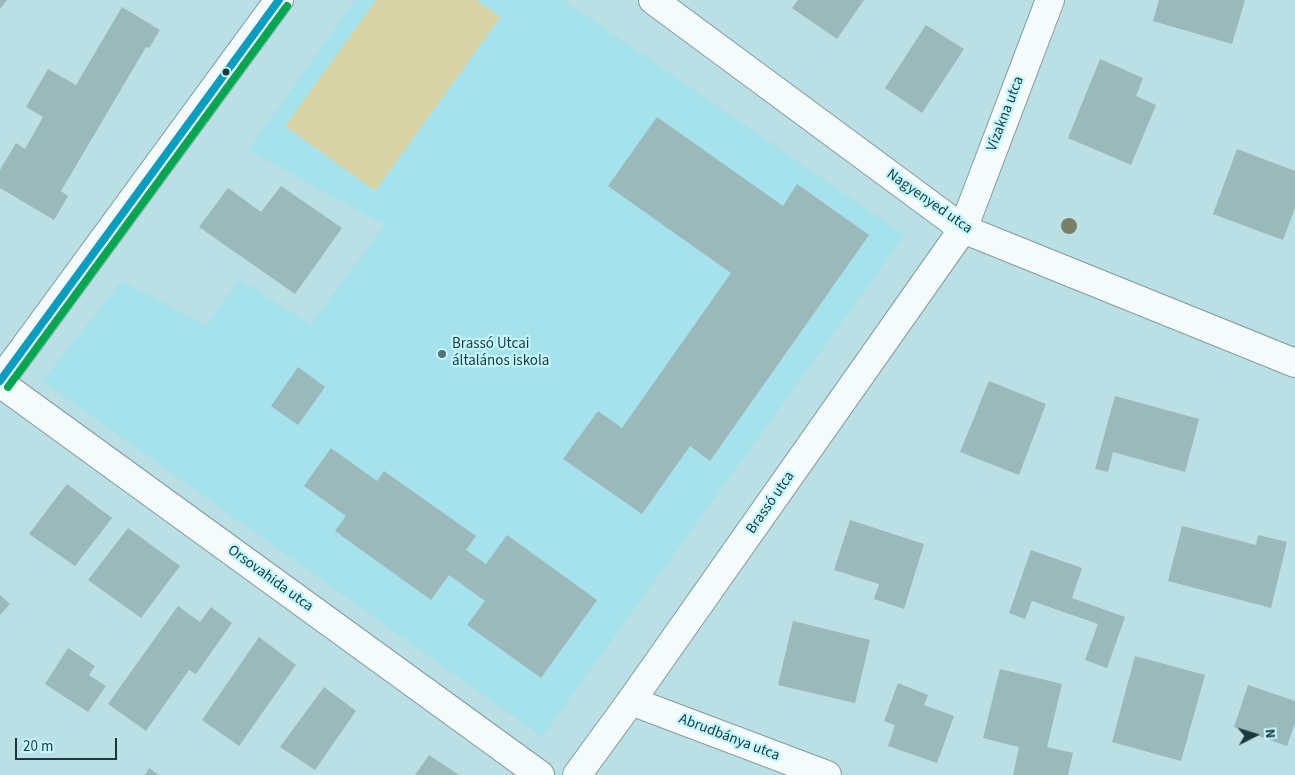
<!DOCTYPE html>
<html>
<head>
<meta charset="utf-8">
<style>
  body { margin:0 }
  #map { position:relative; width:1295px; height:775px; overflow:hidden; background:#badfe4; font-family:"Source Sans 3",sans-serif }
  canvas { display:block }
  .north { position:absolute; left:1230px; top:710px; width:50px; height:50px; -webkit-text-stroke:4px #c1f7ff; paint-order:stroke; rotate:85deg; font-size:14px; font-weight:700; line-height:20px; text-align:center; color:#1d393d }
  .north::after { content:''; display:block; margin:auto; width:18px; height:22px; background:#1d393d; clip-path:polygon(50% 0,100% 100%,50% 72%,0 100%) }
  .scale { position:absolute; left:15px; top:738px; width:102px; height:22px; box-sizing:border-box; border:2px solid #1d393d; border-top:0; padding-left:6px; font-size:15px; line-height:18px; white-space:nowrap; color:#1d393d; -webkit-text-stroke:4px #c1f7ff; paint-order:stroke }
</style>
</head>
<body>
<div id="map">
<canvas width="1295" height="775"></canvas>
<div class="north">N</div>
<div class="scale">20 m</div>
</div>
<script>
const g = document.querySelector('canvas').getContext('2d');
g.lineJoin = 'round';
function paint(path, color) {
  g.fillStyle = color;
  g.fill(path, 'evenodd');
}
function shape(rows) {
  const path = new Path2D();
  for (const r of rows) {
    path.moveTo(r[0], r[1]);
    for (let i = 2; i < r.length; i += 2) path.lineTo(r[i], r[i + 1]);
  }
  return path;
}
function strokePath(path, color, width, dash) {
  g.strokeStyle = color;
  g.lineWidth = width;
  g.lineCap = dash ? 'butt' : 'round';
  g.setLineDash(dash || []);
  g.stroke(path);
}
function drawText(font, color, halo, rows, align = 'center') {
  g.font = font + ' "Source Sans 3",sans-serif';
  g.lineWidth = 4.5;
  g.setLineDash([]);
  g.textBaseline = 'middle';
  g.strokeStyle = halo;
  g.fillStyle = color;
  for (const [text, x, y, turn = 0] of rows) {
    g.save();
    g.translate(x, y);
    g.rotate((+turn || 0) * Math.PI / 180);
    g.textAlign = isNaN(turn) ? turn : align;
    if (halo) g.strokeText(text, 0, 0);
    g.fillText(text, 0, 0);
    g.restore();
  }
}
paint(shape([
  [355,0,564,0,905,235,542,737,42,381,122,280,206,326,239,279,311,324,384,225,248,150]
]), '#a6e2eb');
paint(shape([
  [376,0,476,0,500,17,375,191,285,126]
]), '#d7d3a4');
paint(shape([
  [0,0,7,0,0,9],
  [798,0,864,0,837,39,792,8],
  [1159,0,1245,0,1232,44,1153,21],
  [122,7,160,30,149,48,146,47,61,191,68,196,54,220,0,188,0,170,16,143,25,149,43,117,26,107,48,69,76,85],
  [926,25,964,49,922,113,885,88],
  [1100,59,1143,78,1136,96,1156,105,1131,165,1068,138],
  [657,117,783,206,797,184,869,235,710,461,690,446,642,514,563,459,598,411,622,428,731,273,608,186],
  [1237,149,1295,171,1295,208,1283,240,1213,214],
  [281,186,342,228,295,294,199,227,228,188,261,212],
  [298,367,325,387,298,425,271,406],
  [989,381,1046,404,1019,475,960,452],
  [1115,396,1199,419,1185,472,1113,452,1108,472,1095,469],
  [331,448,377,481,384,471,476,536,466,550,486,564,507,535,597,600,541,678,467,625,485,601,449,575,431,600,335,531,346,516,304,486],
  [67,484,112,518,75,566,29,534],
  [850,520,924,544,904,609,874,599,879,584,834,570],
  [1182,526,1256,545,1258,535,1287,542,1271,608,1168,581],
  [128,528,180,566,141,618,88,580],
  [1031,550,1082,568,1072,598,1125,617,1107,668,1085,660,1098,624,1032,601,1025,619,1009,613],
  [0,595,10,604,0,615],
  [178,606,200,622,211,607,232,623,196,674,189,670,146,731,108,704],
  [793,621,870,640,855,703,778,685],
  [259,637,296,665,239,746,202,720],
  [68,648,95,666,89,675,106,686,88,712,45,684],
  [1135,656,1205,675,1181,761,1112,742],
  [1000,669,1062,684,1047,747,1073,753,1068,775,1013,775,1019,747,983,738],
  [898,683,928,695,924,705,954,716,937,763,888,746,895,725,884,721],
  [1248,685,1295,701,1295,723,1287,746,1234,727],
  [324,687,356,711,315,770,280,747],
  [429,755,459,775,415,775],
  [149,768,159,775,145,775]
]), '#9bb8ba');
const street = shape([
  [653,0,963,229,1295,363],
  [0,381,279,0],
  [0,383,540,775],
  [631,701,827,775],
  [577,775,631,701,963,229,1050,0]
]);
strokePath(street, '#809da1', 30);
strokePath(street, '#f5fafb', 28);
strokePath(shape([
  [0,381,279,0]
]), '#039ec0', 8);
strokePath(shape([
  [8,387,287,6]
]), '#00a651', 8);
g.fillStyle = '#7a8067';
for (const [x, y] of [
  [1069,226]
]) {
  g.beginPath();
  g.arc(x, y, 8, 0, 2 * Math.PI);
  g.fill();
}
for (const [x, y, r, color] of [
  [226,72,4.5,"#1d393d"],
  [442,354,5,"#547377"]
]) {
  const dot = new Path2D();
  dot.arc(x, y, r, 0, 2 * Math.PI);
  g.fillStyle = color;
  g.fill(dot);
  strokePath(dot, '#c1f7ff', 2);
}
drawText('15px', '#1d393d', '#c1f7ff', [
  ["Vízakna utca",1006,114,-69],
  ["Nagyenyed utca",929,202,35],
  ["Brassó utca",771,503,-55],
  ["Orsovahida utca",270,579,36],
  ["Abrudbánya utca",729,738,21]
]);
drawText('15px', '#1d393d', '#c1f7ff', [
  ["Brassó Utcai",452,345],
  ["általános iskola",452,362]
], 'left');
</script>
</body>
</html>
